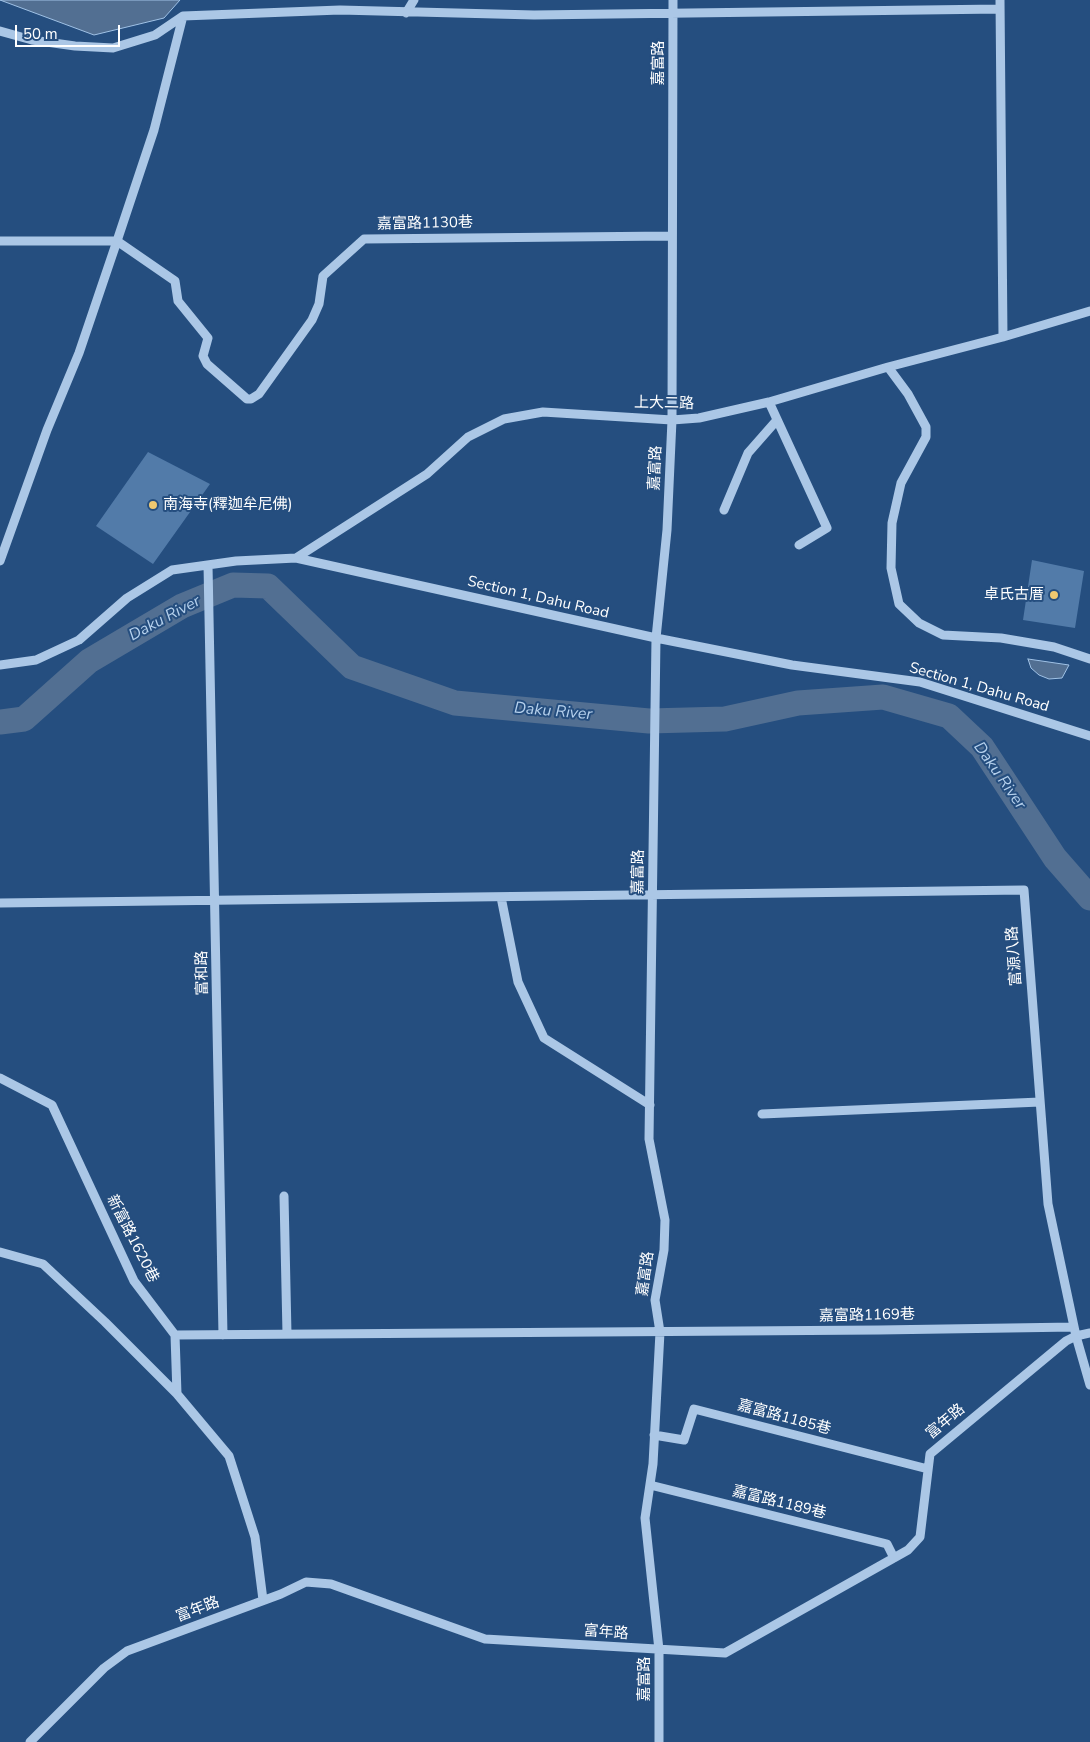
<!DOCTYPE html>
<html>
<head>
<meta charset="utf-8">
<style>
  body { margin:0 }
  #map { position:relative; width:1090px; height:1742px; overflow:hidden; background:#254e7f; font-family:"Nunito Sans",sans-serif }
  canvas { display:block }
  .scale { position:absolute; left:15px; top:25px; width:105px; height:22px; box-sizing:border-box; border:2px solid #fff; border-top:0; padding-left:6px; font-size:15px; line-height:18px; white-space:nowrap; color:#fff; -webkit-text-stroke:4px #254e7f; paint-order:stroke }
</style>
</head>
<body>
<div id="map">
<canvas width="1090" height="1742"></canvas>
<div class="scale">50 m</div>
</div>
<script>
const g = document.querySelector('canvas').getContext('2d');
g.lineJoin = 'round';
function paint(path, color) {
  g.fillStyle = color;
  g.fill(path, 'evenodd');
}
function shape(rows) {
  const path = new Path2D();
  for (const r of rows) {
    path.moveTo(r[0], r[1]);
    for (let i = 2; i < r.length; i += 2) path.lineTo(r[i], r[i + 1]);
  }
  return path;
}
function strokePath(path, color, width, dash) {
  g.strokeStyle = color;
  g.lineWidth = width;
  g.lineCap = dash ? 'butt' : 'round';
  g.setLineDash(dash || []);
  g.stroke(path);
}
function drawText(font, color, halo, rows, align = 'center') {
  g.font = font + ' "Nunito Sans","Noto Sans TC",sans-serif';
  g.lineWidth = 4;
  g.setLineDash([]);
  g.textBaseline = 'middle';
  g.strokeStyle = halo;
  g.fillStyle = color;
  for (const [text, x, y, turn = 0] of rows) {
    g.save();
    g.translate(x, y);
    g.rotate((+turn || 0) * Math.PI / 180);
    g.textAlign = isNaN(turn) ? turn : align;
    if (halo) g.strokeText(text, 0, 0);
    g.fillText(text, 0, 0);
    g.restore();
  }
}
const water = shape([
  [0,0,180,0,164,18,94,35,0,0],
  [1028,659,1069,665,1062,678,1049,679,1039,675,1031,668,1028,659]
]);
paint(water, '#526f92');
strokePath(water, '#a0c2e6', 1);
strokePath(shape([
  [0,722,24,719,89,661,182,606,233,585,268,586,352,667,455,703,649,721,725,719,798,703,883,697,949,716,982,747,1055,858,1090,898]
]), '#526f92', 25);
paint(shape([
  [148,452,210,484,153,564,96,526],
  [1032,560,1084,571,1075,628,1023,620]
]), '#527ba9');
strokePath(shape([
  [1000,0,1003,337],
  [406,13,414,0],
  [0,31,32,40,75,46,113,48,155,35,183,16,340,10,534,15,1000,9],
  [0,241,117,241,175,281,178,301,208,338,203,356,207,364,247,399,251,399,259,394,312,320,319,304,323,276,364,239,671,236],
  [888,367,908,394,926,427,926,437,901,483,892,523,891,568,899,604,919,623,943,635,1001,638,1054,647,1090,659],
  [769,402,827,528,799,545],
  [724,510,748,453,777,420],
  [296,558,427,474,468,437,504,419,543,412,672,420,699,418,769,402,888,367,1003,337,1090,311],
  [0,561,47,430,79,353,117,241,154,130,183,16],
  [208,565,223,1335],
  [0,665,36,660,79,640,127,598,172,570,236,561,296,558,656,638,792,665,920,682,1090,736],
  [501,897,518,982,544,1038,650,1105],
  [0,903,1024,890,1048,1204,1076,1336,1090,1385],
  [0,1078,52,1105,134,1281,175,1335,177,1394,229,1456,255,1537,263,1600],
  [762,1114,1040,1102],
  [284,1196,287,1334],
  [0,1252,43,1264,105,1322,177,1394],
  [175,1335,879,1330,1074,1327],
  [654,1435,684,1440,694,1409,928,1469],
  [650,1485,887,1544,894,1558],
  [30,1742,104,1668,127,1651,281,1594,306,1582,331,1584,485,1639,725,1653,908,1550,920,1537,930,1454,1066,1341,1076,1336,1090,1333],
  [659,1742,659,1650,645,1518,653,1464,660,1332,655,1300,664,1250,665,1220,649,1139,656,638,667,530,672,420,673,0]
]), '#abc7e6', 9);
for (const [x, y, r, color] of [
  [153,505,5,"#efc870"],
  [1054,595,5,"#efc870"]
]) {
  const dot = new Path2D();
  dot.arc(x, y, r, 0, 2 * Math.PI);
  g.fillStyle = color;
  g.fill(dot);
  strokePath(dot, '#254e7f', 2);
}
drawText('15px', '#fff', '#254e7f', [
  ["嘉富路",659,63,-90],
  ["嘉富路1130巷",425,224,-1],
  ["上大二路",664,404,1],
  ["嘉富路",656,468,-87],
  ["Section 1, Dahu Road",538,598,13],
  ["Section 1, Dahu Road",979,688,16],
  ["嘉富路",639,872,-89],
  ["富源八路",1015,956,-94],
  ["富和路",203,973,-91],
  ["新富路1620巷",132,1239,63],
  ["嘉富路",646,1274,-82],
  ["嘉富路1169巷",867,1316,-1],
  ["嘉富路1185巷",784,1418,15],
  ["富年路",946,1422,-40],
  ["嘉富路1189巷",779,1503,14],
  ["富年路",198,1610,-21],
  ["富年路",606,1633,4],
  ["嘉富路",645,1679,-90]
]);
drawText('15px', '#fff', '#254e7f', [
  ["南海寺(釋迦牟尼佛)",163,505],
  ["卓氏古厝",1044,595,"right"]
], 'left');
drawText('italic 16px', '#b6d1ed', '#254e7f', [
  ["Daku River",165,619,-28],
  ["Daku River",553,712,5],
  ["Daku River",999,776,55]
]);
</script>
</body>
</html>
